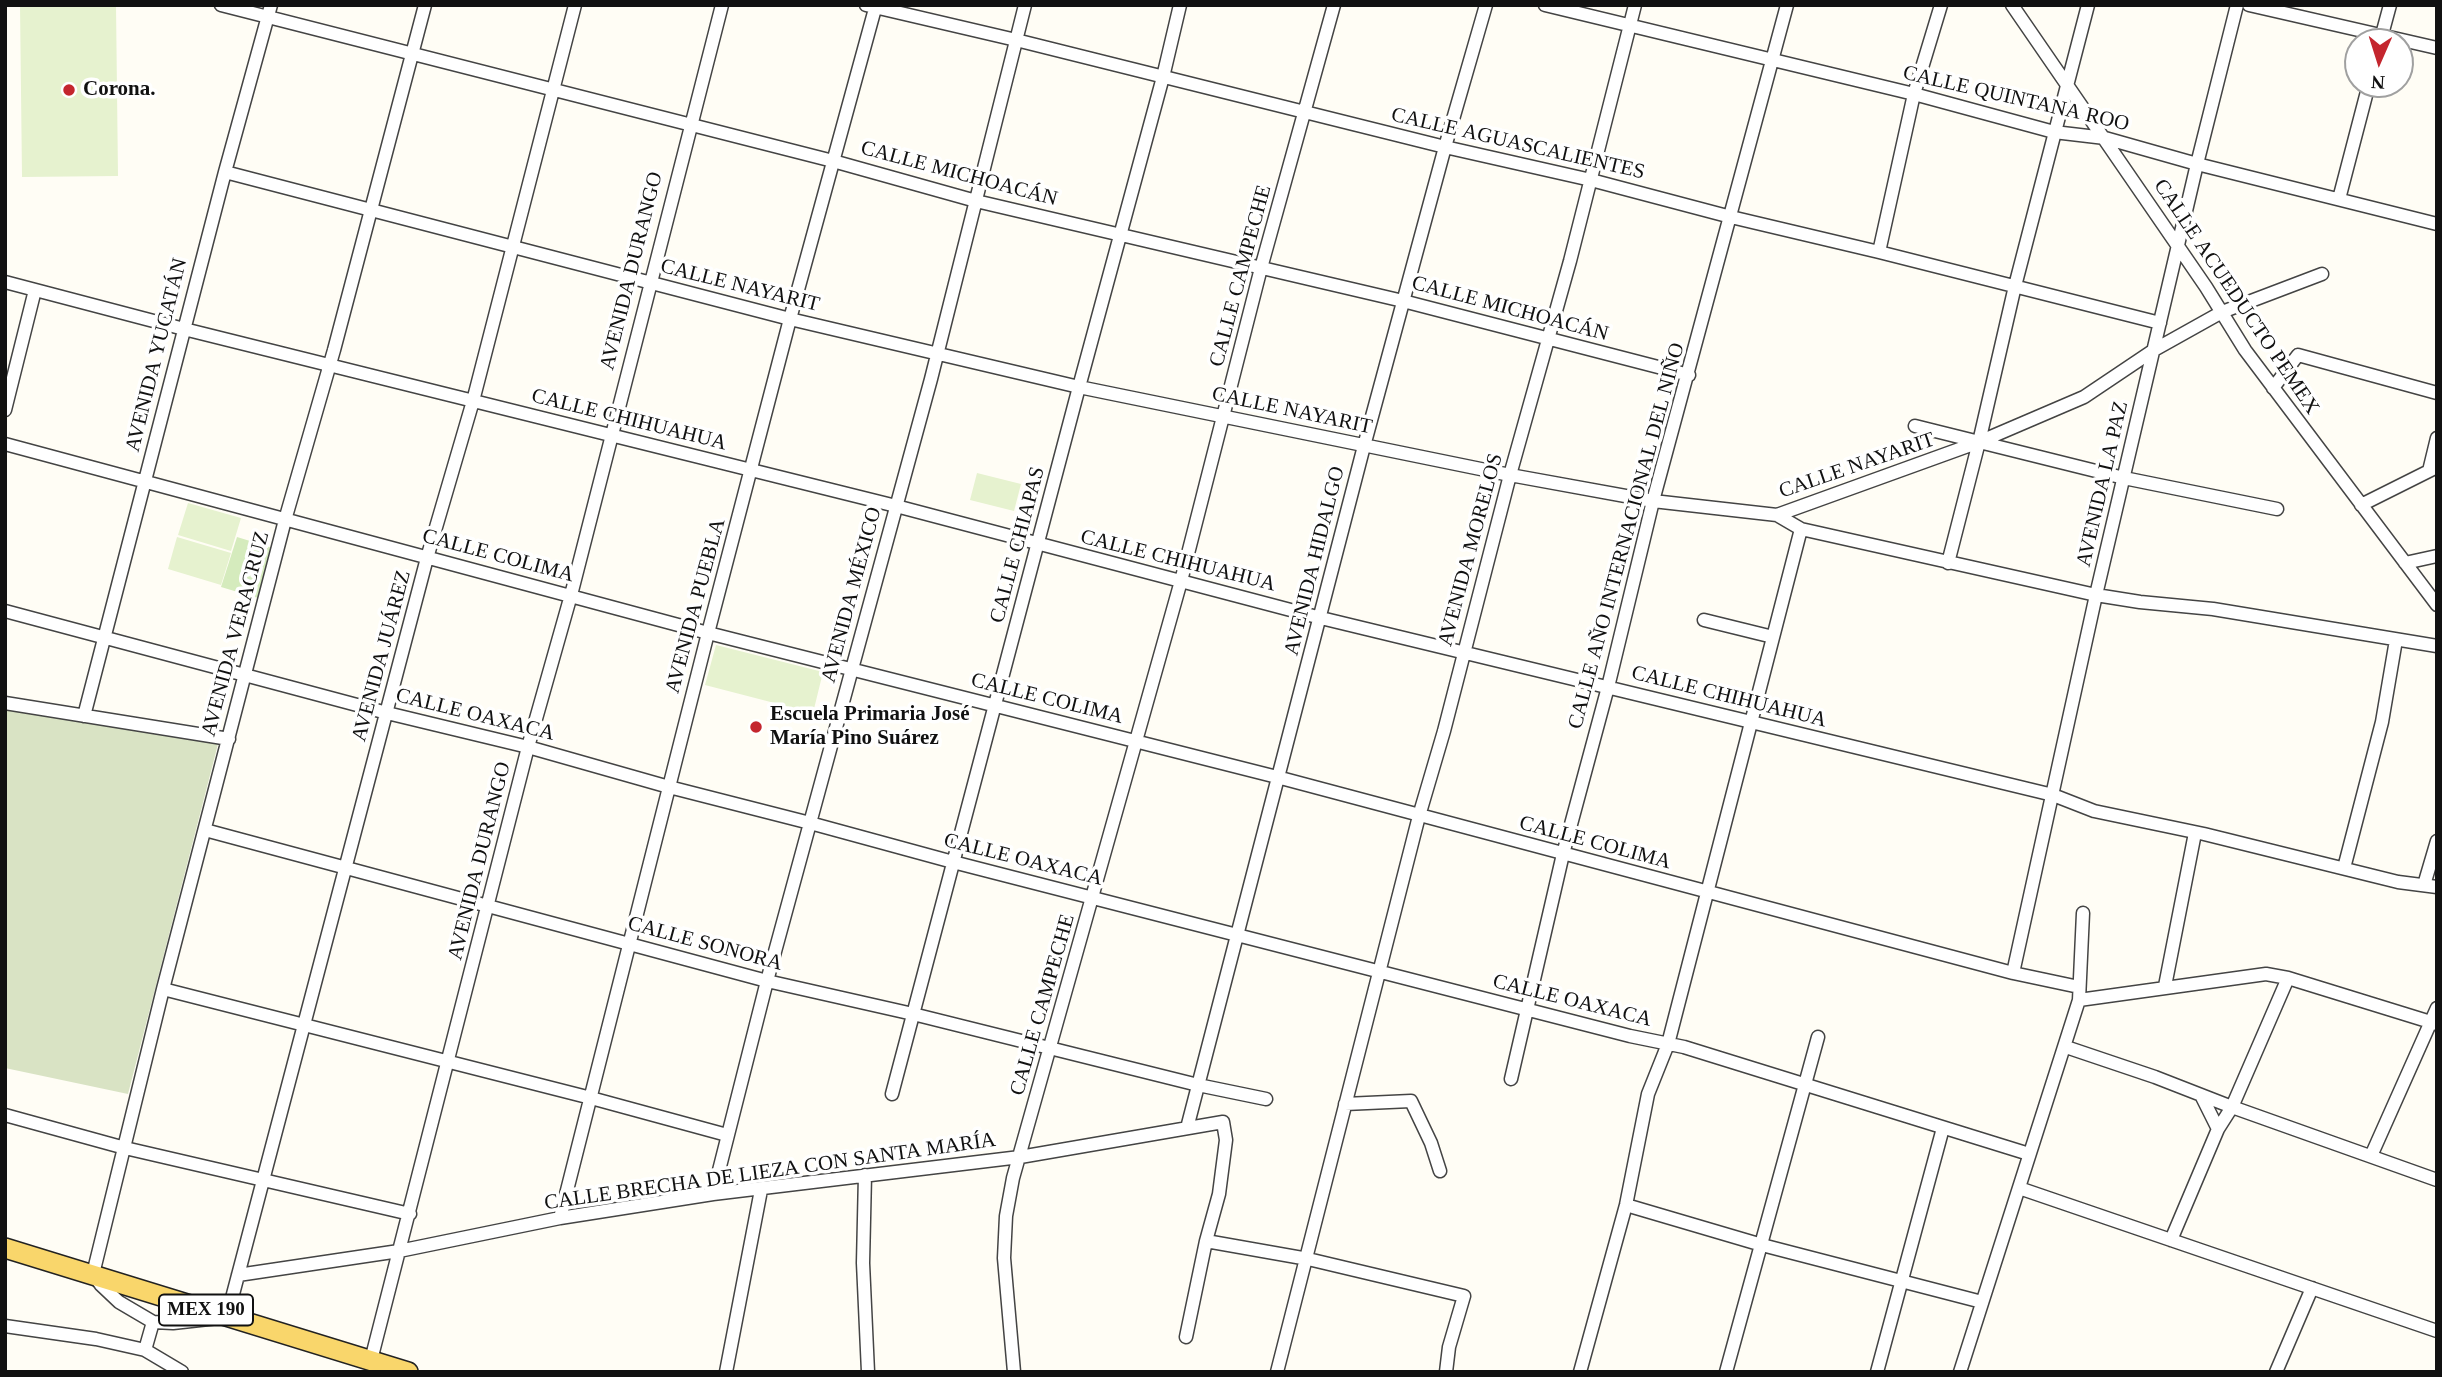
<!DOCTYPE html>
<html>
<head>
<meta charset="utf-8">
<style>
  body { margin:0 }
  #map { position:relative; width:2442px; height:1377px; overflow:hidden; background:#fffdf5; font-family:Georgia,serif }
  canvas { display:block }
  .frame { position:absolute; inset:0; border:7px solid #111; pointer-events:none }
  .north { position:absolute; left:2344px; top:28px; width:70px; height:70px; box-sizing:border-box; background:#fff; border:2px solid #a0a0a0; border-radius:50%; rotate:183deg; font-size:19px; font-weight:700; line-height:28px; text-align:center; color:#111 }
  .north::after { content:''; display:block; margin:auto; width:24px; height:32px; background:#c4262e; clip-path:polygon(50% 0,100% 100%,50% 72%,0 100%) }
</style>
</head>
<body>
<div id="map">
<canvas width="2442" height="1377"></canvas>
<div class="frame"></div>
<div class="north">N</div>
</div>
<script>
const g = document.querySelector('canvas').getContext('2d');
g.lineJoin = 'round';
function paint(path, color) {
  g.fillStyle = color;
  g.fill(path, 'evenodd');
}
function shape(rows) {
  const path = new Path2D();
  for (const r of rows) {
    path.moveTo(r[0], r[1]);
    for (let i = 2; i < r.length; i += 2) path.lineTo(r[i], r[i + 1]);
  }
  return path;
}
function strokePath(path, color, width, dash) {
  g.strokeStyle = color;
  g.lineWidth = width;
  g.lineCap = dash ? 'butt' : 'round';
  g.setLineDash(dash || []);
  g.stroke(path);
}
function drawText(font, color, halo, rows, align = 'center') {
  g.font = font + ' Georgia,serif';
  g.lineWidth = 7;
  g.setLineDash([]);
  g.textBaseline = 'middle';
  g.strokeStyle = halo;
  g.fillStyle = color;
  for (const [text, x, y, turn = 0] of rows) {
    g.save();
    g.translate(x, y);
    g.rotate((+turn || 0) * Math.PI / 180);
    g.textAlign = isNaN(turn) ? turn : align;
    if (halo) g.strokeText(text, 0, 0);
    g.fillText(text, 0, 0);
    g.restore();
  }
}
paint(shape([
  [237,537,273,548,258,598,221,587]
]), '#d5ebbd');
paint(shape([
  [5,710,218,744,128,1094,5,1068]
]), '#d9e3c4');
paint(shape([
  [20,5,116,5,118,176,22,177],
  [977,473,1021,484,1014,511,970,500],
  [188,503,241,518,231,551,178,535],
  [177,537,231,553,221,585,168,569],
  [716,645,823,672,813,713,705,685]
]), '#e6f2cf');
const minor = shape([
  [221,5,833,161,976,201,1403,301,1689,375],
  [425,5,334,350,285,520,163,989,93,1274,101,1285,119,1302,153,1322,173,1323,227,1317,427,558,473,401,575,5],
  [866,5,1016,40,1445,147,1591,180,1731,217,1879,252,2160,323],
  [1545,5,1914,94,2054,132,2105,138,2197,164,2437,224],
  [2012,5,2206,287,2245,350,2437,605],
  [2249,5,2437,48],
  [2380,42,2390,5],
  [225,172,790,319,1079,387,1510,475,1653,501,1777,515,1979,442,2084,397,2154,350,2222,312,2322,274],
  [2339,199,2369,84],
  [1879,252,1914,94,1941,5],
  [5,282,184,329,896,506,1321,618,2053,795,2094,811,2204,834,2398,882,2437,887],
  [2273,388,2298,355,2437,393],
  [5,410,35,290],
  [1915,426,2124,478,2277,509],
  [5,444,708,633,1277,777,2013,973,2079,987],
  [2429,471,2437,438],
  [2361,505,2437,467],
  [1777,515,1801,529,2096,595,2140,602,2213,609,2437,646],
  [1948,563,1979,442,2015,286,2088,5],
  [2405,563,2437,556],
  [5,611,387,713,528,747,669,787,810,823,953,862,1630,1036,1684,1047,2029,1154],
  [1704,620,1773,637],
  [5,703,229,739],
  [84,716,225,172,271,5],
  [205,830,767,981,913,1014,1198,1085,1266,1099],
  [2344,868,2382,722,2396,640],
  [2424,885,2437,841],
  [2013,973,2096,595,2197,164,2237,5],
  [2165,986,2195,833],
  [163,989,591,1098,727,1135],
  [2079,1000,2266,974,2288,978,2437,1024],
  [2066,1047,2155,1077,2232,1107,2437,1180],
  [1511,1079,1563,854,1608,687,1653,501,1787,5],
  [892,1094,1079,387,1163,77,1180,5],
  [2201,1095,2218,1129],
  [1345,1104,1411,1101,1431,1143,1440,1171],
  [5,1115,125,1148,410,1214],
  [1187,1128,1364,446,1445,147,1486,5],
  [2371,1156,2437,1008],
  [865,1175,863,1263,868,1372],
  [2019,1188,2437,1331],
  [713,1194,767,981,931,379,1025,5],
  [1626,1205,1762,1245,1982,1302],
  [560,1218,708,633,790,319,876,5],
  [2171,1240,2218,1129,2232,1107,2288,978],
  [1206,1241,1308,1259,1464,1296,1449,1347,1446,1372],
  [238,1275,399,1251,560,1218,713,1194,1020,1157,1223,1122,1226,1140,1219,1194,1206,1241,1186,1337],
  [5,1326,96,1339,145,1350,182,1372],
  [145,1350,153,1322],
  [371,1360,528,747,571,595,722,5],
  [726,1372,761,1190],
  [1014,1372,1004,1258,1006,1216,1013,1178,1181,581,1261,268,1334,5],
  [1277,1372,1419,816,1444,731,1510,475,1570,261,1635,5],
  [1580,1372,1626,1205,1648,1094,1668,1044,1801,529],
  [1726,1372,1818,1037],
  [1877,1372,1943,1128],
  [1960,1372,2079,1000,2083,913],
  [2276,1372,2312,1288]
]);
const primary = shape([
  [5,1248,408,1372]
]);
strokePath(minor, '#444', 15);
strokePath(primary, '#222', 22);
strokePath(minor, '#fff', 12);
strokePath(primary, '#f9d66b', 19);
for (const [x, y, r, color] of [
  [69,90,7,"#c4262e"],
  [756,727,7,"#c4262e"]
]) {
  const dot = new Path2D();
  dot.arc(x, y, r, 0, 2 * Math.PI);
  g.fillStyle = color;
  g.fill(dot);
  strokePath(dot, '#fff', 2.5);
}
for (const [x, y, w] of [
  [206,1310,94]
]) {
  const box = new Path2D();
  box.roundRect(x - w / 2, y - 15.5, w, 31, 5);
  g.fillStyle = '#fff';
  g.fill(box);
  strokePath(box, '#111', 2);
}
drawText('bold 19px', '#111', null, [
  ["MEX 190",206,1310]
]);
drawText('bold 21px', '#111', '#fff', [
  ["Corona.",83,90],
  ["Escuela Primaria José",770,715],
  ["María Pino Suárez",770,739]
], 'left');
drawText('21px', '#111', '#fff', [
  ["CALLE QUINTANA ROO",2016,99,13],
  ["CALLE AGUASCALIENTES",1518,144,13],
  ["CALLE MICHOACÁN",959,174,15],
  ["AVENIDA DURANGO",632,271,-76],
  ["CALLE CAMPECHE",1241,276,-75],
  ["CALLE NAYARIT",740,286,14],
  ["CALLE ACUEDUCTO PEMEX",2236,297,56],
  ["CALLE MICHOACÁN",1510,309,15],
  ["AVENIDA YUCATÁN",157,355,-76],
  ["CALLE NAYARIT",1292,411,12],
  ["CALLE CHIHUAHUA",629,420,14],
  ["CALLE NAYARIT",1857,466,-19],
  ["AVENIDA LA PAZ",2103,484,-77],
  ["CALLE AÑO INTERNACIONAL DEL NIÑO",1627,536,-75],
  ["CALLE CHIAPAS",1018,545,-75],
  ["AVENIDA MORELOS",1471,550,-75],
  ["CALLE COLIMA",498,556,15],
  ["CALLE CHIHUAHUA",1178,561,14],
  ["AVENIDA HIDALGO",1315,561,-76],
  ["AVENIDA MÉXICO",852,595,-75],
  ["AVENIDA PUEBLA",696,606,-75],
  ["AVENIDA VERACRUZ",236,634,-75],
  ["AVENIDA JUÁREZ",382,656,-75],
  ["CALLE CHIHUAHUA",1729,697,14],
  ["CALLE COLIMA",1047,699,14],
  ["CALLE OAXACA",475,715,14],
  ["CALLE COLIMA",1595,843,15],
  ["CALLE OAXACA",1023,860,14],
  ["AVENIDA DURANGO",480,861,-76],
  ["CALLE SONORA",705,944,15],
  ["CALLE OAXACA",1572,1001,14],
  ["CALLE CAMPECHE",1043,1005,-74],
  ["CALLE BRECHA DE LIEZA CON SANTA MARÍA",770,1172,-8]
]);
</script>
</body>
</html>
